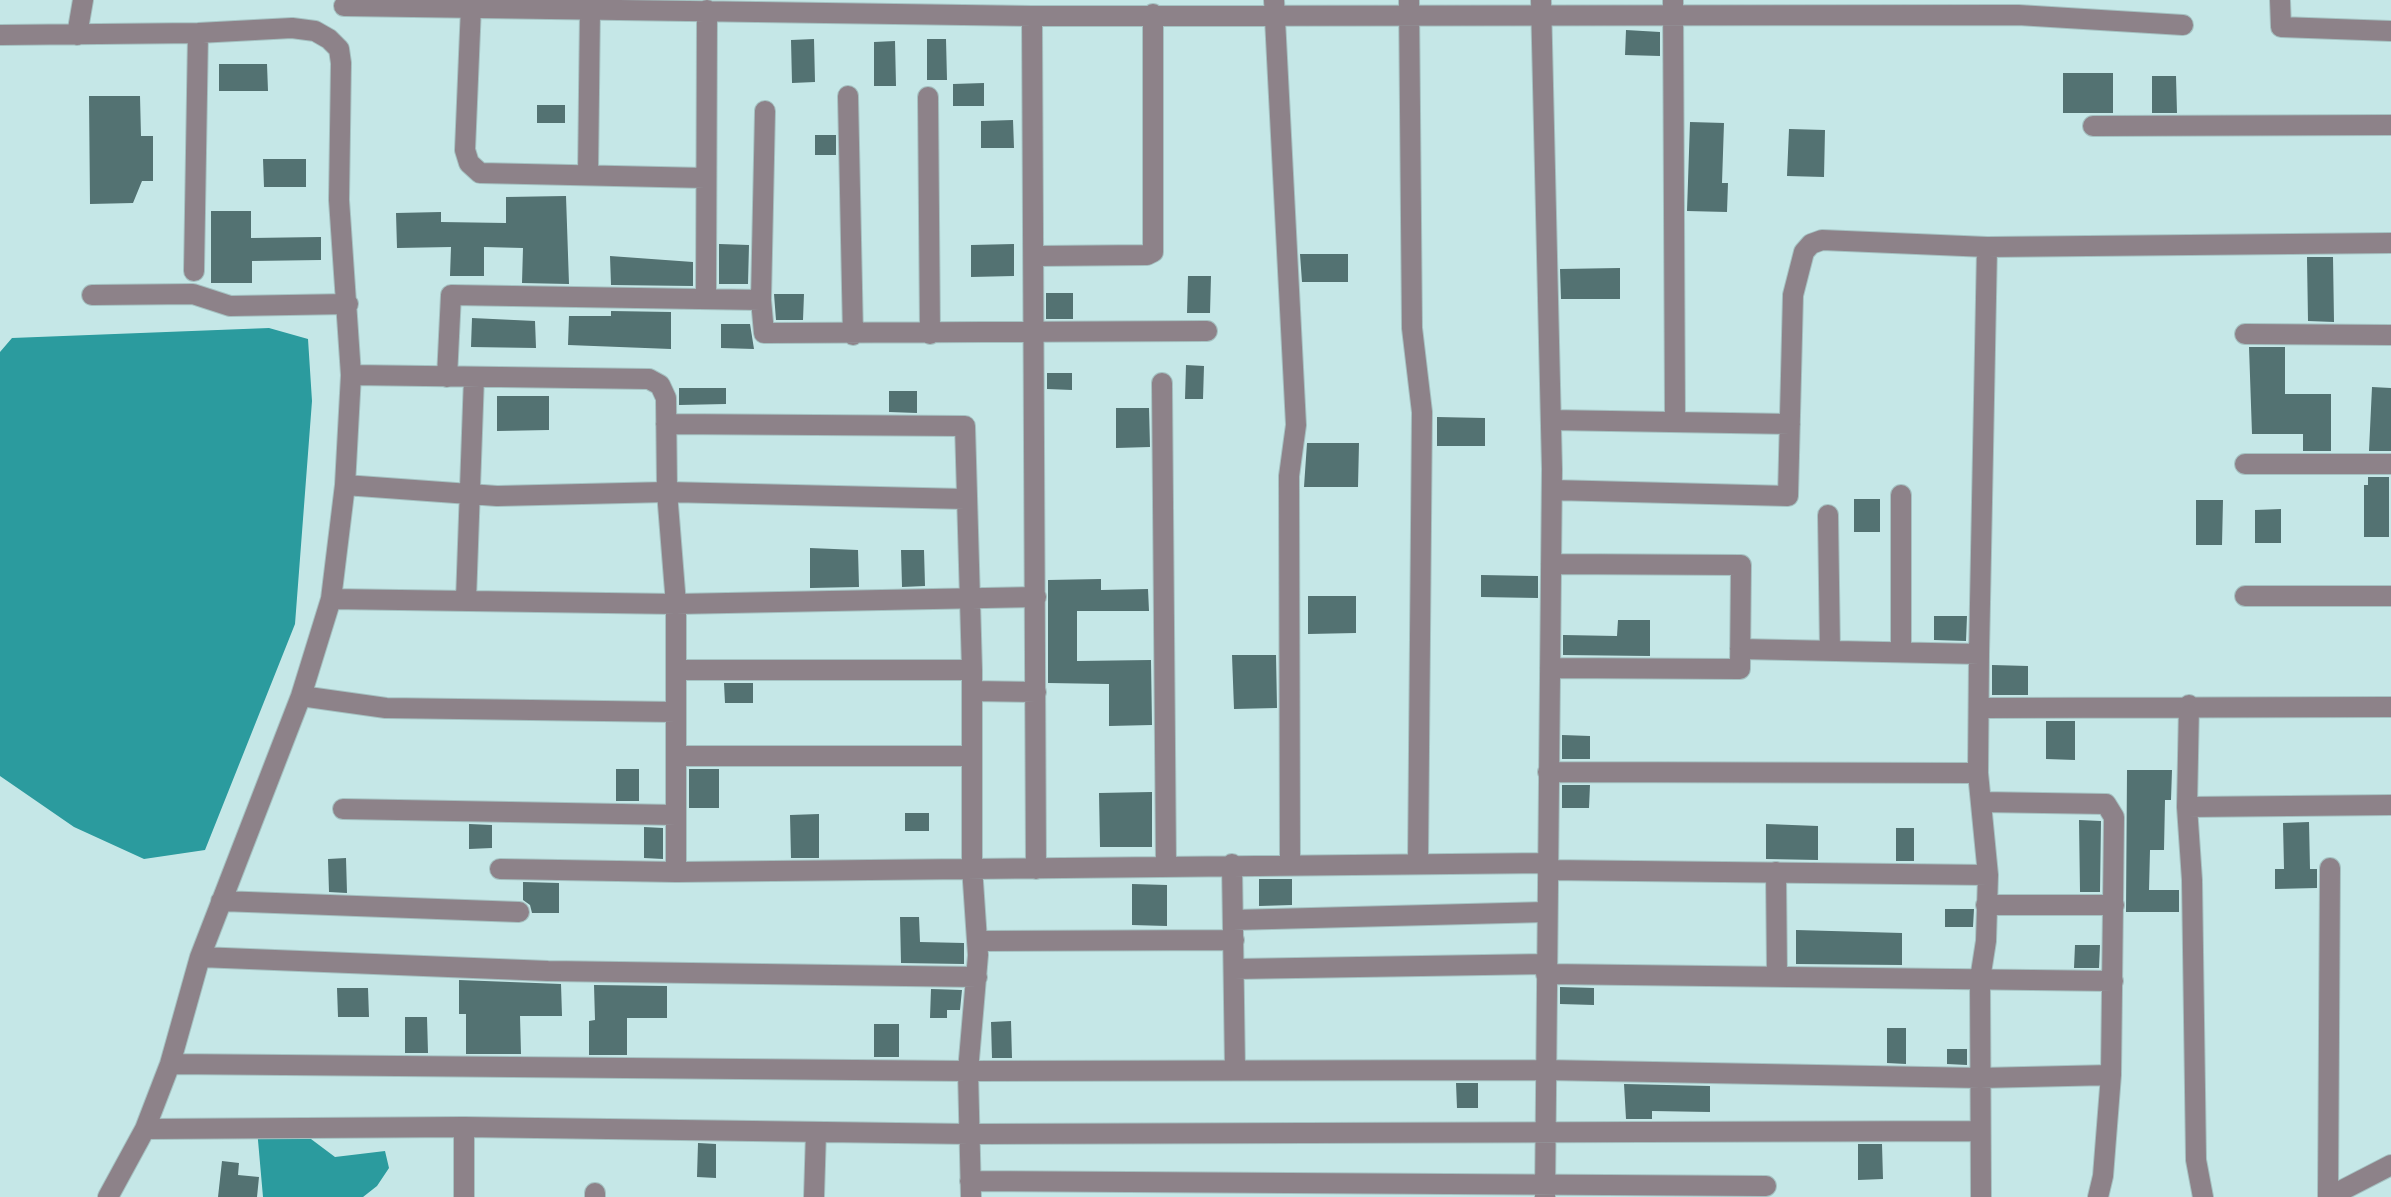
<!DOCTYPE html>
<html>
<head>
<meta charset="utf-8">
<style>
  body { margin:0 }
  canvas { display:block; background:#c5e7e7 }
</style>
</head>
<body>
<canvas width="2391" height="1197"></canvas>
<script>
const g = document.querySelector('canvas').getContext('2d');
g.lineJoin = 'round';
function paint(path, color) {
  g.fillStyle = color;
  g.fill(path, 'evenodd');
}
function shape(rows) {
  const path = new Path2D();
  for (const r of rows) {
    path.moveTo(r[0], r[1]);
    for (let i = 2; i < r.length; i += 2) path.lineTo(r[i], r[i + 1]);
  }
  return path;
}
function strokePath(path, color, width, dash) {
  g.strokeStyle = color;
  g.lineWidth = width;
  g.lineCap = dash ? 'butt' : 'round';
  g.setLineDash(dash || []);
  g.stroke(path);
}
paint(shape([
  [269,328,308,339,312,401,295,624,205,850,144,859,74,827,0,776,0,352,12,338],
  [257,1129,307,1136,335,1157,385,1151,389,1168,377,1186,363,1197,263,1197]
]), '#2b9b9e');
paint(shape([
  [1626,30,1660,32,1660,56,1625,55],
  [814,39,815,82,792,83,791,40],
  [927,39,946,39,947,80,927,80],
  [895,41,896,86,874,86,874,42],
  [219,64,267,64,268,91,219,91],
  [2063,73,2113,73,2113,113,2063,113],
  [2152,76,2176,76,2177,113,2152,113],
  [984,83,984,106,953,106,953,84],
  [89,96,140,96,141,136,153,136,153,181,142,181,133,203,90,204],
  [537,105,565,105,565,123,537,123],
  [1013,120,1014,148,981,148,981,121],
  [1690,122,1724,123,1722,183,1728,183,1727,212,1687,211],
  [1789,129,1825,130,1824,177,1787,176],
  [815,135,836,135,836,155,815,155],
  [263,159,306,159,306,187,264,187],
  [566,196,569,284,522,283,523,248,484,247,484,276,450,276,451,247,397,248,396,213,441,212,441,222,506,223,506,197],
  [211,211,251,211,251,238,321,237,321,260,252,261,252,283,211,283],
  [719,244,749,245,748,284,719,284],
  [1014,244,1014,276,971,277,971,245],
  [1300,254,1348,254,1348,282,1302,282],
  [610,256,693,262,693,286,611,285],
  [2307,257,2333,257,2334,322,2308,321],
  [1620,268,1620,299,1561,299,1560,269],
  [1188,276,1211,276,1210,313,1187,313],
  [1046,293,1073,293,1073,319,1046,319],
  [774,294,804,294,803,320,776,320],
  [611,311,671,312,671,349,568,345,569,316,611,316],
  [472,318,535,321,536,348,471,347],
  [721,324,750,324,754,349,721,348],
  [2249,347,2285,347,2285,394,2331,394,2331,451,2303,451,2303,434,2252,434],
  [1186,365,1204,366,1203,399,1185,399],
  [1047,373,1072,373,1072,390,1047,389],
  [2372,387,2391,388,2391,451,2369,451],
  [679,388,726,388,726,404,679,405],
  [889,391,917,391,917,413,889,412],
  [497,396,549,396,549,430,497,431],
  [1116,408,1149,408,1150,447,1116,448],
  [1437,417,1485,418,1485,446,1437,446],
  [1307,443,1359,443,1358,487,1304,487],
  [2368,477,2389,477,2389,537,2364,537,2364,485,2368,485],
  [1854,499,1880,499,1880,532,1854,532],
  [2196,500,2223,500,2222,545,2196,545],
  [2281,509,2281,543,2255,543,2255,510],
  [810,548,858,550,859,587,810,588],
  [901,550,924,550,925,586,902,587],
  [1481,575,1538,576,1538,598,1481,597],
  [1101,579,1101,590,1148,589,1149,611,1077,611,1077,661,1151,660,1152,725,1109,726,1109,684,1048,683,1048,580],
  [1308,596,1356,596,1356,633,1308,634],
  [1934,616,1967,616,1966,641,1934,640],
  [1618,620,1650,620,1650,656,1563,655,1563,635,1617,636],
  [1232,655,1276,655,1277,708,1234,709],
  [1992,665,2028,666,2028,695,1992,695],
  [724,683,753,683,753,703,725,703],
  [2046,721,2075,721,2075,760,2046,759],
  [1562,735,1590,736,1590,759,1562,759],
  [616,769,639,769,639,801,616,801],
  [689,769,719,769,719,808,689,808],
  [2127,770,2172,770,2171,800,2165,800,2164,850,2150,850,2149,890,2179,890,2179,912,2126,912],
  [1562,785,1590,785,1589,808,1562,808],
  [1152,792,1152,847,1100,847,1099,793],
  [905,813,929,813,929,831,905,831],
  [819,814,819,858,791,858,790,815],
  [2079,820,2101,821,2100,892,2080,892],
  [2309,822,2310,869,2317,869,2317,888,2275,889,2275,869,2284,869,2283,823],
  [469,824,492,825,492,848,469,849],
  [1766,824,1818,826,1818,860,1766,859],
  [644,827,663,828,663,859,644,858],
  [1896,828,1914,828,1914,861,1896,861],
  [346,858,347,893,329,892,328,859],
  [1259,879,1292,879,1292,905,1259,906],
  [523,882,559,883,559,913,532,913,530,905,523,900],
  [1132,884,1167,885,1167,926,1132,925],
  [1945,909,1974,909,1973,927,1945,927],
  [900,917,919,917,920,942,964,943,964,964,901,963],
  [1796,930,1902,933,1902,965,1796,964],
  [2075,945,2100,945,2099,968,2074,968],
  [459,980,561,984,562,1016,520,1016,521,1054,466,1054,466,1014,459,1014],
  [594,985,667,986,667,1018,627,1018,627,1055,589,1055,589,1021,595,1020],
  [1560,987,1594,988,1594,1005,1560,1004],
  [337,988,368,988,369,1017,338,1017],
  [931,989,962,990,960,1010,947,1010,947,1018,930,1018],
  [405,1017,427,1017,428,1053,405,1053],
  [1011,1021,1012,1058,992,1058,991,1022],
  [874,1024,899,1024,899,1057,874,1057],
  [1887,1028,1906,1028,1906,1064,1887,1063],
  [1947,1049,1967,1049,1967,1065,1947,1064],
  [1456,1083,1478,1083,1478,1108,1457,1108],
  [1624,1084,1710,1086,1710,1112,1652,1111,1652,1119,1626,1119],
  [698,1143,716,1144,716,1178,697,1177],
  [1858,1144,1882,1144,1883,1179,1858,1180],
  [222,1161,239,1163,238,1175,259,1177,257,1197,218,1197]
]), '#537272');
const minor = shape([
  [1274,0,1296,425,1289,476,1290,863],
  [1409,0,1412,328,1422,412,1418,863],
  [1541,0,1552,469,1545,1197],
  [1673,0,1675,422],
  [2280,0,2281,27,2391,31],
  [344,6,1032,16,2018,15,2183,25],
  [471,7,465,150,469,163,480,173,705,178],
  [1032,16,1036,869],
  [0,35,198,33,292,28,315,31,329,39,339,49,341,63,339,200,351,375,345,485,331,599,301,696,200,957,170,1064,145,1129,108,1197],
  [77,35,83,0],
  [848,96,853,335],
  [928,97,930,334],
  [765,111,761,300,764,333,1207,331],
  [2093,126,2391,125],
  [588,175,590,9],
  [1036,256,1147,255,1153,252,1153,14],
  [194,271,198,33],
  [92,295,193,294,230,306,348,304],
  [706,298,707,10],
  [2245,334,2391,335],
  [351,375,649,379,660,385,666,398,667,492,676,604,676,872],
  [447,377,451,295,761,300],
  [1162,383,1166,865],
  [1551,420,1790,424],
  [666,424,965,426,972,670,972,867,978,955,968,1071,971,1197],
  [2245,464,2391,464],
  [345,485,497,496,667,492,965,499],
  [1552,490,1788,496,1793,295,1804,252,1811,244,1822,240,1987,247,2391,243],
  [1901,495,1901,652],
  [1828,515,1830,651],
  [2245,596,2391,596],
  [331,599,676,604,1036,597],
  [466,600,474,377],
  [1740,649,1979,654],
  [1550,668,1740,669,1741,565,1551,564],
  [676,670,972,670],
  [972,691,1036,692],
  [301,696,386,708,676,712],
  [2189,705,2187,807,2192,880,2196,1160,2203,1197],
  [1979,708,2391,707],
  [676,756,972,756],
  [1548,772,1978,773],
  [1981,802,2106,804,2114,817,2111,1075,2103,1176,2098,1197],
  [2187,807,2391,805],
  [343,809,676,815],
  [1232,864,1235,1070],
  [500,869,676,872,1547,863],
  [1547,870,1988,875],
  [1776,872,1777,977],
  [221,901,519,912],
  [1986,905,2114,905],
  [1233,920,1546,912],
  [978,941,1234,940],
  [200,957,548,971,977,977],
  [1234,969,1546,964],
  [1546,974,2113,981],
  [170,1064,968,1071,1545,1070,1980,1078,2111,1075],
  [464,1127,464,1197],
  [145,1129,464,1127,969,1134,1980,1131],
  [970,1181,1766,1186],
  [595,1197,595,1193],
  [814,1197,816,1132],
  [1981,1197,1980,979,1986,941,1988,875,1978,773,1979,654,1987,247],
  [2328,1197,2330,868],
  [2329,1197,2391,1165]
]);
strokePath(minor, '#a5c2c2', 22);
strokePath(minor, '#8d8289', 20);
</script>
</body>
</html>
